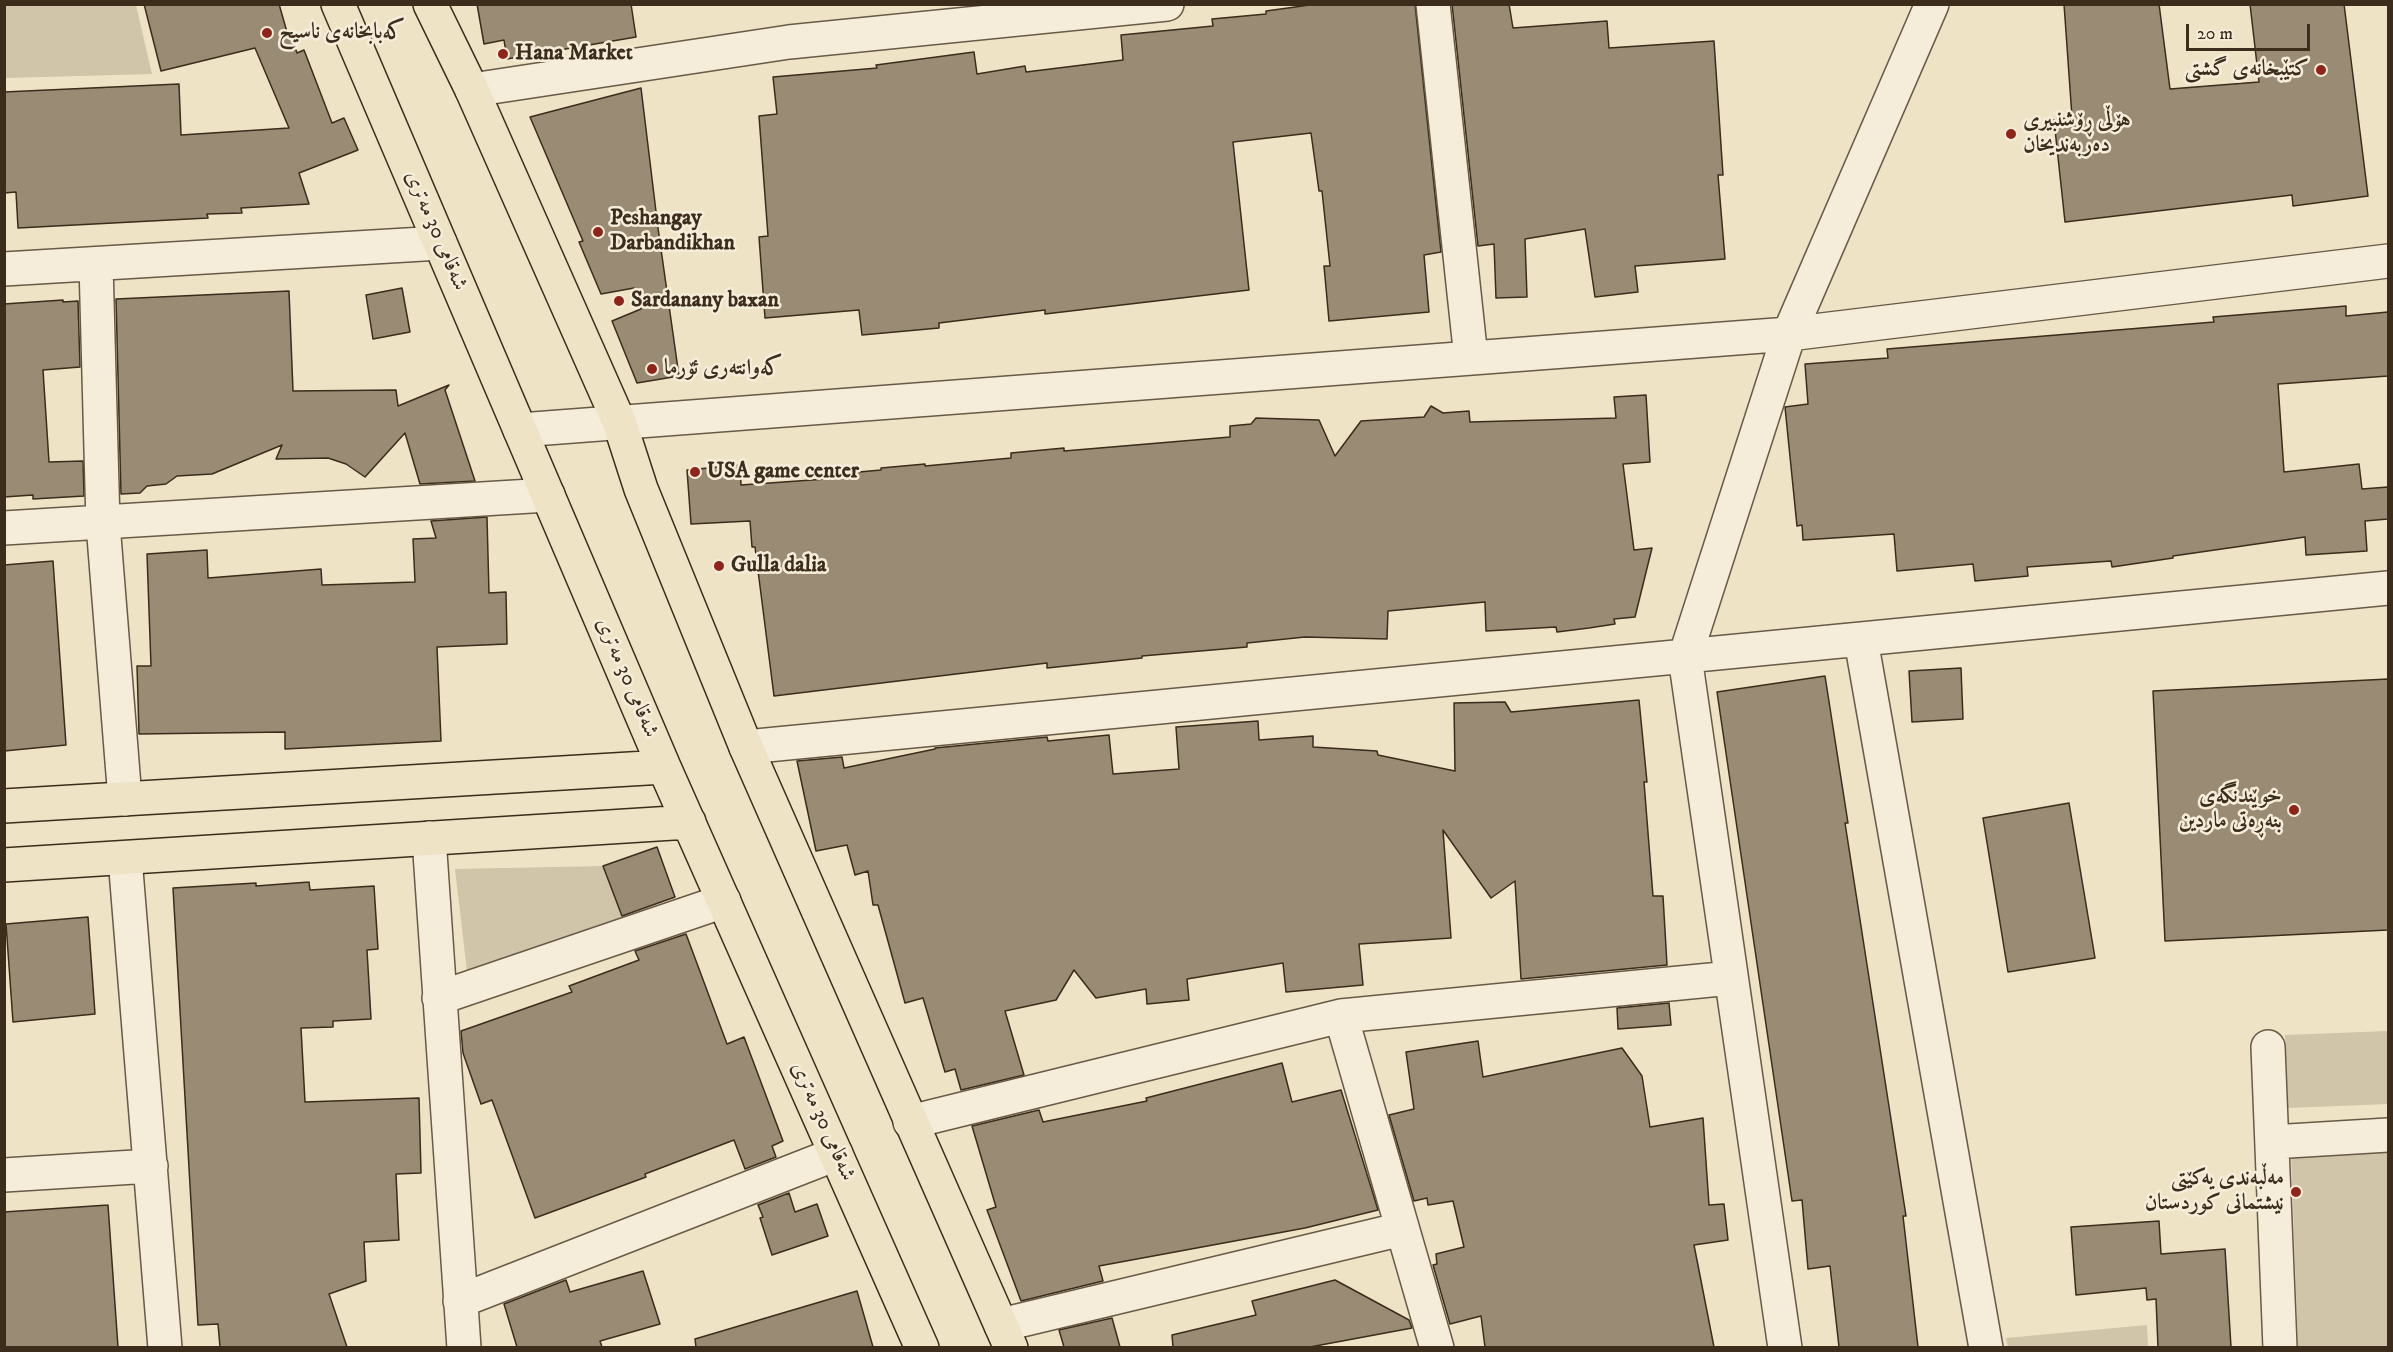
<!DOCTYPE html>
<html>
<head>
<meta charset="utf-8">
<style>
  body { margin:0 }
  #map { position:relative; width:2393px; height:1352px; overflow:hidden; background:#efe3c6; font-family:"IM FELL DW Pica",serif }
  canvas { display:block }
  .frame { position:absolute; inset:0; border:6px solid #3b2c1b; pointer-events:none }
  .scale { position:absolute; left:2186px; top:24px; width:124px; height:27px; box-sizing:border-box; border:3px solid #3b2c1b; border-top:0; padding-left:8px; font-size:18px; line-height:21px; white-space:nowrap; color:#3b2c1b; -webkit-text-stroke:4px #f5edda; paint-order:stroke }
</style>
</head>
<body>
<div id="map">
<canvas width="2393" height="1352"></canvas>
<div class="frame"></div>
<div class="scale">20 m</div>
</div>
<script>
const g = document.querySelector('canvas').getContext('2d');
g.lineJoin = 'round';
function paint(path, color) {
  g.fillStyle = color;
  g.fill(path, 'evenodd');
}
function shape(rows) {
  const path = new Path2D();
  for (const r of rows) {
    path.moveTo(r[0], r[1]);
    for (let i = 2; i < r.length; i += 2) path.lineTo(r[i], r[i + 1]);
  }
  return path;
}
function strokePath(path, color, width, dash) {
  g.strokeStyle = color;
  g.lineWidth = width;
  g.lineCap = dash ? 'butt' : 'round';
  g.setLineDash(dash || []);
  g.stroke(path);
}
function drawText(font, color, halo, rows, align = 'center') {
  g.font = font + ' "IM FELL DW Pica",Amiri,serif';
  g.lineWidth = 5;
  g.setLineDash([]);
  g.textBaseline = 'middle';
  g.strokeStyle = halo;
  g.fillStyle = color;
  for (const [text, x, y, turn = 0] of rows) {
    g.save();
    g.translate(x, y);
    g.rotate((+turn || 0) * Math.PI / 180);
    g.textAlign = isNaN(turn) ? turn : align;
    if (halo) g.strokeText(text, 0, 0);
    g.fillText(text, 0, 0);
    g.restore();
  }
}
paint(shape([
  [4,5,136,5,152,74,5,78],
  [603,866,622,917,467,971,455,869],
  [2388,1031,2388,1104,2288,1108,2285,1035],
  [2388,1149,2388,1347,2298,1347,2291,1152],
  [2147,1325,2148,1347,2008,1347,2006,1338]
]), '#d0c4a9');
const building = shape([
  [144,4,279,4,287,32,289,31,297,53,304,50,332,123,344,118,358,150,299,173,309,204,241,208,242,213,207,214,208,218,18,228,16,192,4,193,4,92,179,84,181,135,289,128,255,48,161,71,144,4],
  [477,4,631,4,636,37,507,59,504,40,484,44,477,4],
  [1317,4,1415,4,1441,252,1424,255,1429,312,1329,321,1324,266,1330,266,1322,191,1319,191,1311,133,1233,142,1249,290,1045,314,1045,310,939,323,939,328,862,335,859,310,765,318,759,237,768,236,759,116,777,114,773,77,877,68,876,65,974,52,977,74,1025,66,1026,72,1123,60,1121,35,1213,26,1212,19,1266,14,1266,11,1317,4],
  [1452,4,1509,4,1513,28,1607,21,1609,48,1714,41,1723,175,1718,175,1725,259,1635,266,1638,292,1595,297,1585,229,1525,239,1527,297,1496,298,1494,244,1478,246,1452,4],
  [2064,4,2159,4,2170,89,2259,82,2250,4,2344,4,2368,196,2293,206,2292,195,2065,222,2054,120,2072,117,2064,4],
  [641,88,658,228,679,376,637,383,612,321,641,309,634,288,601,294,579,242,583,241,530,117,641,88],
  [402,288,410,332,373,339,366,295,402,288],
  [289,291,293,391,396,390,398,406,449,385,445,390,475,481,420,484,405,433,365,477,346,464,328,458,276,459,282,445,212,474,177,476,166,484,147,486,140,493,121,494,116,299,289,291],
  [63,300,63,302,78,301,80,367,43,370,49,462,83,461,84,496,33,499,33,495,4,497,4,304,63,300],
  [2346,306,2346,316,2388,312,2388,376,2278,384,2284,472,2359,464,2362,489,2388,487,2388,519,2365,521,2367,551,2306,555,2305,537,2173,556,2173,558,2112,567,2111,561,2027,567,2028,576,1975,581,1973,564,1897,571,1894,534,1803,540,1802,525,1797,526,1785,407,1808,404,1805,364,1888,358,1887,349,2214,322,2213,317,2346,306],
  [1646,395,1650,462,1623,464,1634,550,1652,548,1635,617,1614,619,1615,624,1589,628,1557,632,1556,627,1486,631,1485,602,1388,611,1387,639,1305,637,1247,643,1247,647,1142,656,1142,658,1047,668,1047,663,774,696,755,547,752,547,750,521,691,524,687,470,740,465,741,485,826,479,826,475,881,470,881,468,925,464,925,466,1011,458,1011,453,1064,448,1064,451,1230,437,1230,426,1251,424,1256,418,1319,420,1335,456,1361,421,1424,417,1431,406,1443,413,1469,411,1470,422,1616,418,1614,397,1646,395],
  [487,517,489,593,506,592,507,644,437,647,441,741,285,749,285,732,139,734,137,666,151,666,147,554,207,550,208,578,321,569,322,585,415,582,413,539,436,538,431,521,487,517],
  [53,561,66,745,4,751,4,565,53,561],
  [1961,668,1963,719,1912,722,1909,671,1961,668],
  [1825,676,1848,823,1845,823,1906,1216,1903,1216,1918,1347,1839,1347,1830,1266,1808,1269,1802,1200,1792,1201,1717,692,1825,676],
  [2388,679,2388,930,2165,941,2153,691,2388,679],
  [1639,700,1647,782,1644,782,1653,896,1663,896,1667,965,1521,979,1515,881,1491,898,1443,830,1451,938,1359,944,1363,985,1286,992,1283,963,1187,979,1189,1000,1147,1004,1146,989,1096,998,1074,970,1056,1000,1005,1011,1024,1075,961,1090,955,1069,945,1072,923,998,905,1003,878,905,873,905,868,871,855,875,847,845,816,851,797,761,842,757,844,768,935,749,935,748,1047,737,1048,741,1109,735,1113,774,1179,769,1176,727,1258,721,1259,740,1313,736,1313,747,1377,751,1378,755,1455,771,1454,703,1505,702,1511,712,1639,700],
  [2069,803,2095,958,2008,972,1983,818,2069,803],
  [657,847,675,897,622,916,603,866,657,847],
  [309,882,310,890,374,886,378,949,367,950,371,1019,333,1021,333,1027,301,1028,305,1102,419,1098,421,1173,396,1174,399,1240,364,1242,366,1281,329,1294,347,1347,220,1347,218,1324,198,1325,173,888,256,883,256,886,309,882],
  [88,917,95,1014,13,1022,6,924,88,917],
  [686,934,727,1044,744,1037,783,1141,772,1146,776,1157,745,1169,734,1140,645,1174,646,1177,535,1218,492,1100,481,1104,463,1053,461,1031,572,992,569,986,639,960,635,951,686,934],
  [1669,1003,1671,1025,1618,1029,1617,1008,1669,1003],
  [1478,1041,1483,1077,1622,1048,1642,1076,1650,1127,1703,1118,1709,1205,1724,1204,1728,1240,1694,1245,1714,1347,1485,1347,1481,1316,1450,1324,1433,1265,1437,1264,1436,1254,1464,1247,1453,1201,1428,1205,1427,1198,1414,1201,1389,1115,1414,1109,1406,1052,1478,1041],
  [1282,1063,1292,1102,1341,1090,1378,1210,1305,1228,1099,1266,1103,1281,1021,1301,987,1210,996,1207,972,1126,1039,1110,1043,1122,1147,1101,1146,1098,1282,1063],
  [789,1193,795,1212,817,1204,828,1236,772,1255,760,1218,763,1217,758,1205,789,1193],
  [108,1205,118,1347,4,1347,4,1212,108,1205],
  [2159,1221,2161,1254,2225,1249,2231,1347,2158,1347,2156,1299,2147,1300,2146,1288,2076,1295,2071,1227,2159,1221],
  [643,1271,660,1324,600,1341,602,1347,517,1347,504,1304,566,1280,570,1292,643,1271],
  [1335,1280,1409,1320,1412,1328,1310,1347,1173,1347,1172,1335,1256,1315,1252,1301,1335,1280],
  [857,1291,873,1347,696,1347,695,1339,857,1291],
  [1112,1318,1120,1347,1064,1347,1059,1330,1112,1318]
]);
paint(building, '#998b74');
strokePath(building, '#3b2c1b', 1.5);
const minor = shape([
  [1433,4,1471,358],
  [472,90,789,42,1167,4],
  [96,264,103,524,125,799],
  [4,269,440,243],
  [520,430,1789,334,2388,261],
  [4,528,548,495],
  [1861,640,1986,1348],
  [746,747,2388,588],
  [429,838,464,1348],
  [125,858,165,1348],
  [439,998,724,901],
  [1341,1016,1437,1348],
  [2268,1047,2280,1348],
  [910,1122,1341,1016,1731,978],
  [2272,1142,2388,1135],
  [4,1175,151,1166],
  [460,1301,836,1154],
  [1001,1325,1402,1229],
  [1785,1348,1685,657,1789,334,1932,4]
]);
const major = shape([
  [338,4,664,767,922,1348],
  [430,4,472,90,620,424,641,489,746,747,1011,1348],
  [4,806,664,767],
  [4,865,689,822]
]);
strokePath(minor, '#685a46', 36);
strokePath(major, '#3b2c1b', 36);
strokePath(minor, '#f5edda', 33);
strokePath(major, '#efe3c6', 33);
for (const [x, y, r, color] of [
  [267,33,6,"#8f2418"],
  [503,54,6,"#8f2418"],
  [2321,70,6,"#8f2418"],
  [2011,134,6,"#8f2418"],
  [598,232,6,"#8f2418"],
  [619,301,6,"#8f2418"],
  [652,369,6,"#8f2418"],
  [695,472,6,"#8f2418"],
  [719,566,6,"#8f2418"],
  [2294,810,6,"#8f2418"],
  [2296,1192,6,"#8f2418"]
]) {
  const dot = new Path2D();
  dot.arc(x, y, r, 0, 2 * Math.PI);
  g.fillStyle = color;
  g.fill(dot);
  strokePath(dot, '#f5edda', 2);
}
drawText('bold 22px', '#3b2c1b', '#f5edda', [
  ["کەبابخانەی ناسیح",279,33],
  ["Hana Market",515,54],
  ["کتێبخانەی گشتی",2309,70,"right"],
  ["هۆڵی ڕۆشنبیری",2023,121],
  ["دەربەندیخان",2023,146],
  ["Peshangay",610,219],
  ["Darbandikhan",610,244],
  ["Sardanany baxan",631,301],
  ["کەوانتەری ئۆرما",664,369],
  ["USA game center",707,472],
  ["Gulla dalia",731,566],
  ["خوێندنگەی",2282,797,"right"],
  ["بنەڕەتی ماردین",2282,822,"right"],
  ["مەڵبەندی یەکێتی",2284,1179,"right"],
  ["نیشتمانی کوردستان",2284,1204,"right"]
], 'left');
drawText('22px', '#3b2c1b', '#f5edda', [
  ["شەقامی 30 مەتری",435,231,67],
  ["شەقامی 30 مەتری",626,678,67],
  ["شەقامی 30 مەتری",822,1122,66]
]);
</script>
</body>
</html>
